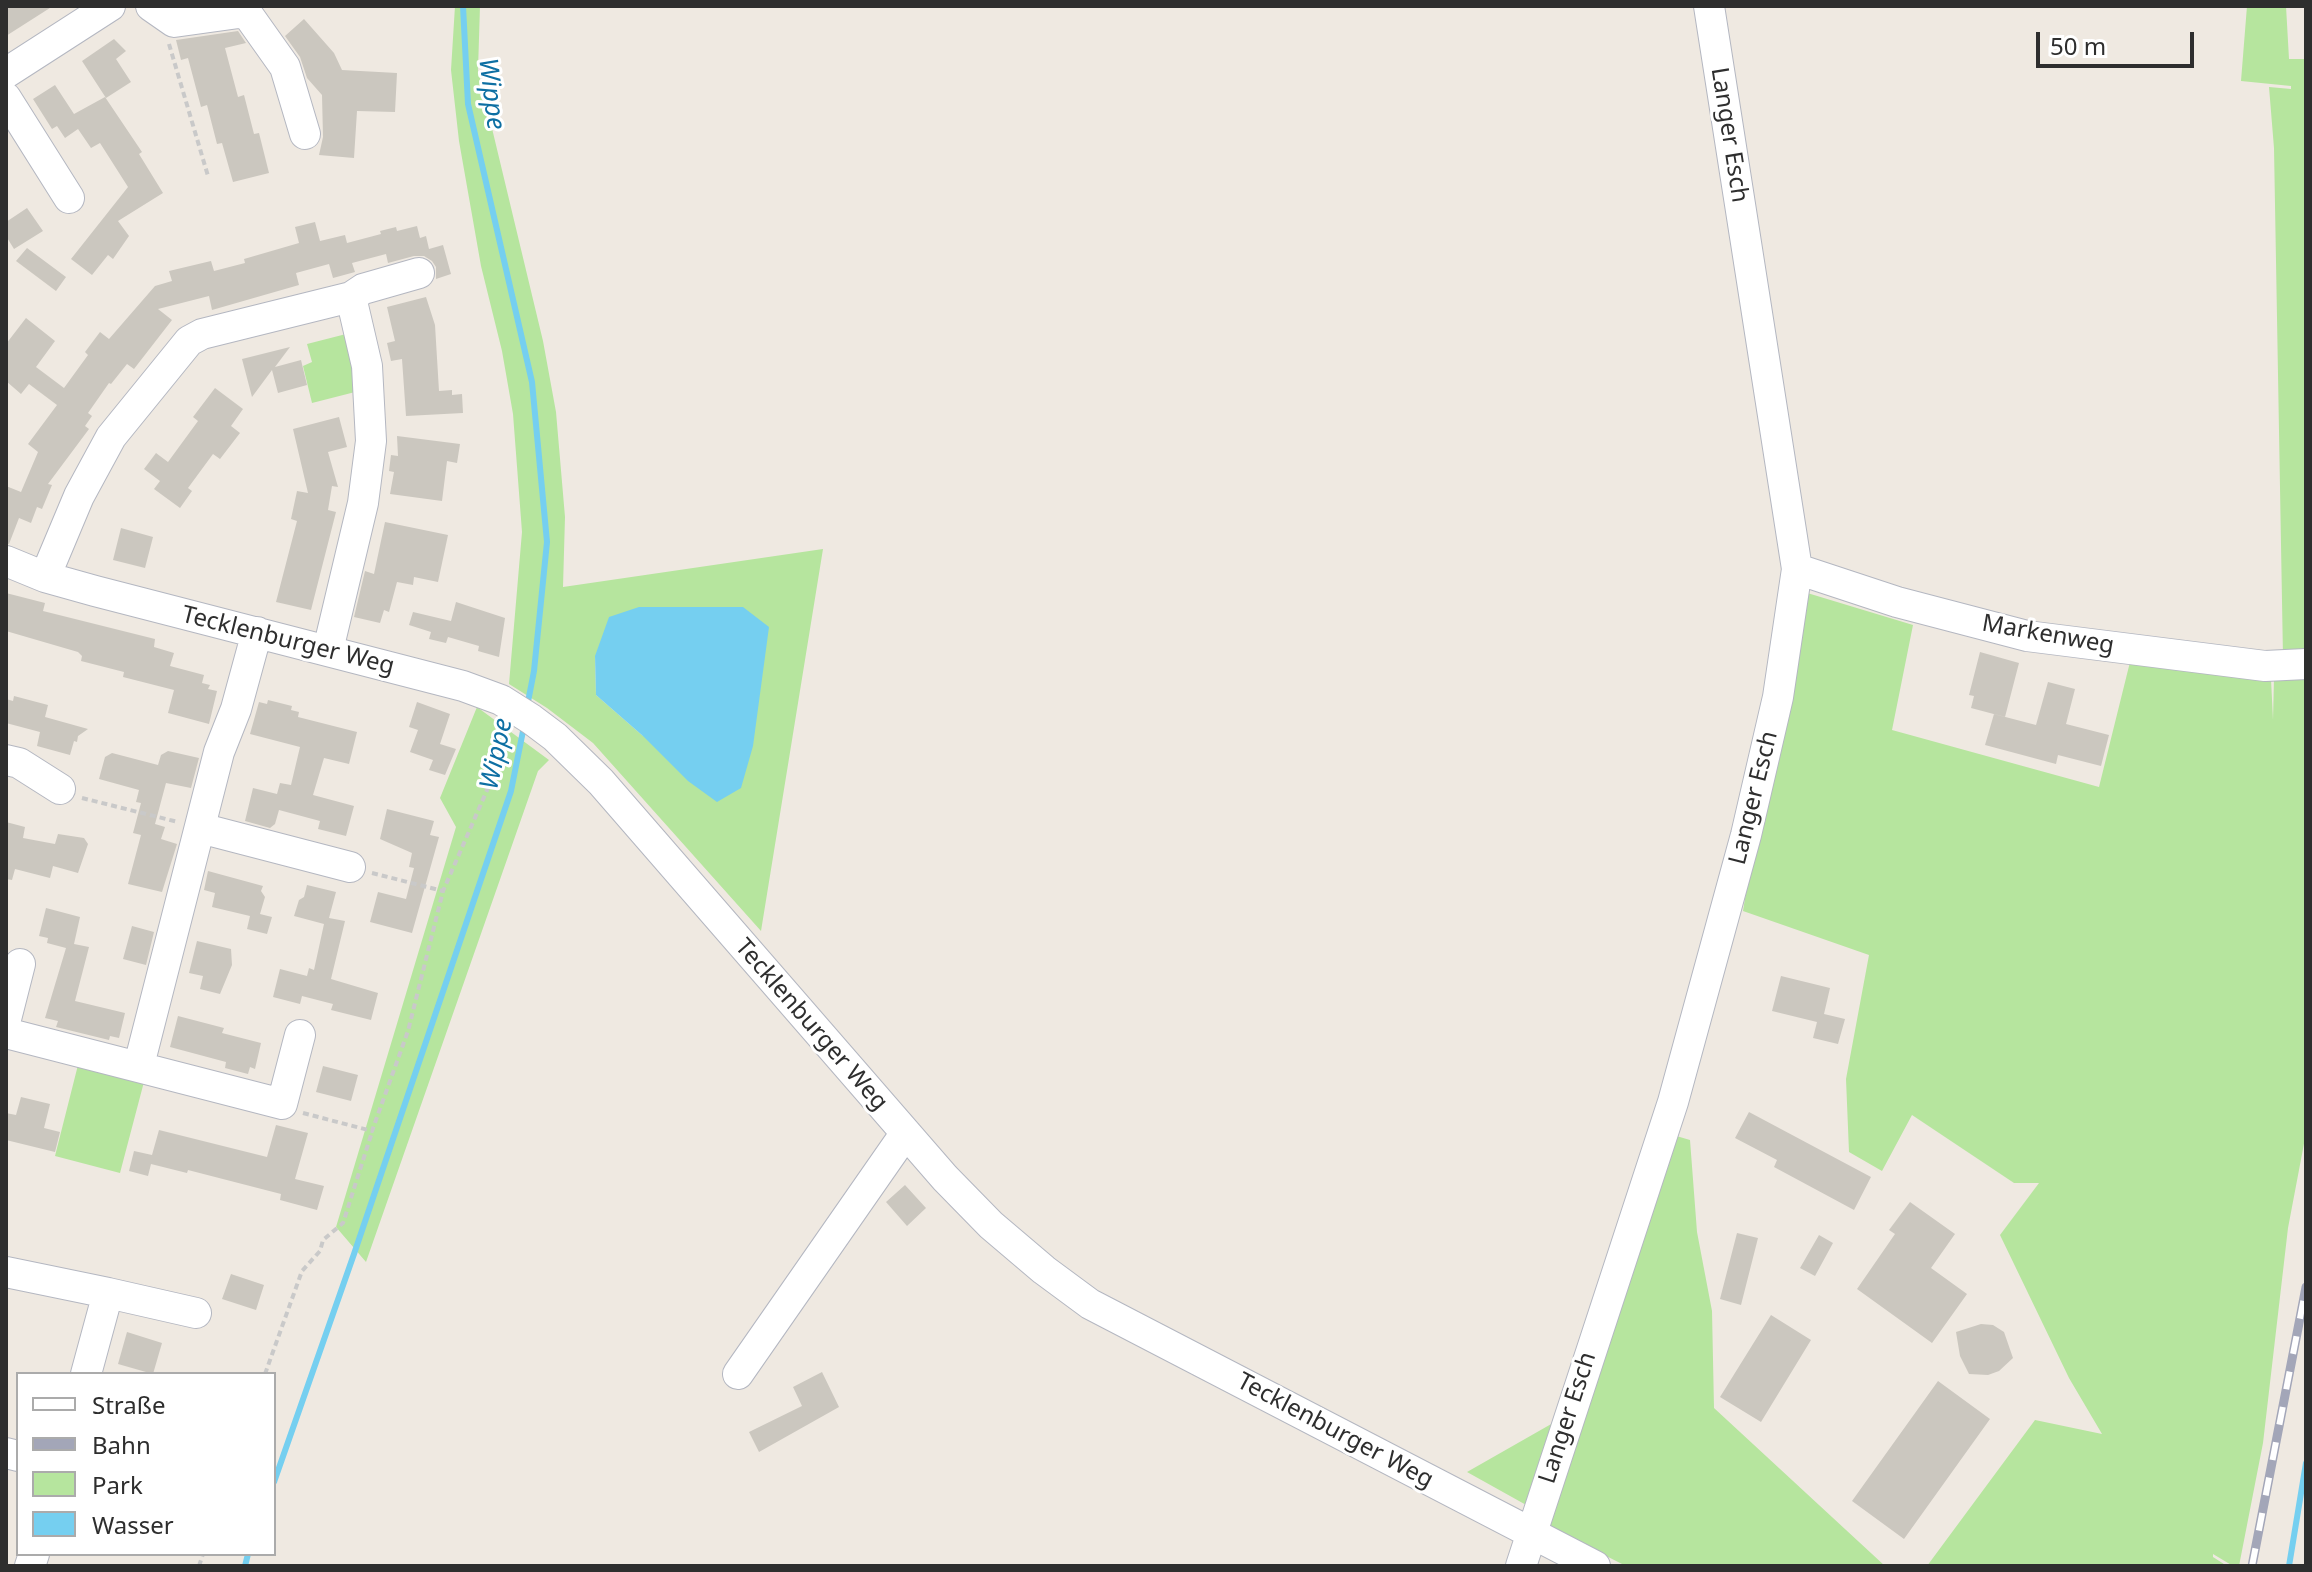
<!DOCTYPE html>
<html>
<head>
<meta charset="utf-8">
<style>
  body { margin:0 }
  #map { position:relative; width:2312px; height:1572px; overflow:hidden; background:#efe9e1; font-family:"Noto Sans",sans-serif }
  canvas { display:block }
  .frame { position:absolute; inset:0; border:8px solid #2e2e2e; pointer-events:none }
  .legend { position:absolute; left:16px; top:1372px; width:260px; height:184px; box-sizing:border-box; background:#fff; border:2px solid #ababab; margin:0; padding:10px 14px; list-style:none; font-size:24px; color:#2e2e2e }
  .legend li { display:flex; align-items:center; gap:16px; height:40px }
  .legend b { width:40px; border:2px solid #ababab }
  .scale { position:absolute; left:2036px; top:32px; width:158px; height:36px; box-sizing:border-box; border:4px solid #2e2e2e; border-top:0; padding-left:10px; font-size:24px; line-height:28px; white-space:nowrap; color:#2e2e2e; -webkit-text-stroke:6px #fff; paint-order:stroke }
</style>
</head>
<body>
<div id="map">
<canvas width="2312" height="1572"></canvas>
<div class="frame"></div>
<ul class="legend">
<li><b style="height:10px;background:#fff"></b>Straße</li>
<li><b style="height:10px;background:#a3a6b8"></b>Bahn</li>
<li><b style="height:22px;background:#b6e59e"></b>Park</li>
<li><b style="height:22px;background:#75cff0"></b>Wasser</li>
</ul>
<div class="scale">50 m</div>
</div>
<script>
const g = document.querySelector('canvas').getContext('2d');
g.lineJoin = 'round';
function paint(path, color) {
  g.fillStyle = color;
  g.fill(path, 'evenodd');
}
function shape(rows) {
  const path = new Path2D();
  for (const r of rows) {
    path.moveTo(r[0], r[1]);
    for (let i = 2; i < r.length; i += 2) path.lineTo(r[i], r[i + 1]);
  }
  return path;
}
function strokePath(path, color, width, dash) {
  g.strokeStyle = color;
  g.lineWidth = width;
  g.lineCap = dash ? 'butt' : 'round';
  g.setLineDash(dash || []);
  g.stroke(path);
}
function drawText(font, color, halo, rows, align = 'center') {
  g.font = font + ' "Noto Sans",sans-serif';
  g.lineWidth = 6;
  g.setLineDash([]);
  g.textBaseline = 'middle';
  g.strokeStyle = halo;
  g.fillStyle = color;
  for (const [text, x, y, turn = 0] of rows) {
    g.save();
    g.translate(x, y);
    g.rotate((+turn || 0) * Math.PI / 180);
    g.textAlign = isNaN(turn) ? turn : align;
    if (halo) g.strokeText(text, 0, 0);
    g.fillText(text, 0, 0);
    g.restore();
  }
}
paint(shape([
  [455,6,480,6,478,70,543,341,556,412,565,517,563,587,823,549,761,931,593,743,547,708,509,684,522,532,513,414,502,351,481,266,459,141,451,70],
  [595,656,643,736,596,695],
  [2247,6,2286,6,2289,59,2306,59,2306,654,2283,657,2274,148,2269,87,2291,89,2291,86,2241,81],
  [350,333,359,391,312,403,303,366,312,362,307,344],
  [1804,592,1913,625,1892,730,2099,787,2130,662,2271,679,2273,720,2274,678,2306,677,2306,1133,2288,1228,2263,1443,2239,1566,2233,1566,2213,1554,2213,1557,2227,1566,1927,1566,2035,1420,2102,1434,2069,1378,2000,1235,2039,1183,2014,1183,1912,1115,1882,1171,1849,1152,1846,1079,1869,955,1743,911,1755,836],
  [477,707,549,760,538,771,366,1262,336,1227,456,827,440,798],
  [79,1061,145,1078,120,1173,55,1156],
  [1673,1135,1690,1140,1697,1232,1712,1311,1714,1408,1885,1566,1626,1566,1545,1525],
  [1553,1423,1528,1506,1467,1472]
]), '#b6e59e');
paint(shape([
  [639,607,743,607,769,627,753,746,741,788,717,802,688,781,643,736,596,695,595,656,609,617]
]), '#75cff0');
strokePath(shape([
  [463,6,468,104,532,382,547,542,534,671,527,707],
  [274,1482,354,1254,511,791,524,726],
  [245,1566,248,1554],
  [2289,1566,2306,1463]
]), '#75cff0', 6);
paint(shape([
  [6,6,53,6,6,36],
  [304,19,334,53,342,70,397,73,395,112,357,111,354,158,319,155,323,137,322,95,307,78,300,57,285,36],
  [238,31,246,43,225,48,238,97,244,95,254,134,259,133,269,173,233,182,222,143,217,144,207,105,201,107,188,58,181,60,176,40],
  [114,39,126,51,116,59,131,82,106,98,82,61],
  [55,85,74,114,105,97,142,152,139,154,163,193,118,221,129,236,113,259,108,255,92,275,71,259,128,187,100,143,91,148,78,129,65,138,57,126,52,129,33,99],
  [27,208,43,231,14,249,6,236,6,222],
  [315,222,320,241,345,235,347,243,381,234,380,231,396,227,397,231,417,226,420,238,426,236,429,249,443,245,451,274,436,279,436,267,432,261,424,256,414,256,388,263,386,254,352,263,355,272,333,278,329,264,296,273,299,285,212,310,209,296,158,309,172,320,134,369,127,364,111,384,109,383,88,413,92,416,85,426,89,429,48,484,52,485,42,509,37,507,31,523,19,518,9,544,6,543,6,486,21,492,38,452,28,444,57,405,29,384,21,394,6,381,6,344,26,318,55,341,36,367,64,388,88,355,85,352,100,332,109,339,155,286,172,281,169,271,211,261,214,271,245,263,244,259,299,243,295,227],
  [27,248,66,277,56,291,16,261],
  [426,297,435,325,439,391,452,390,452,395,462,394,463,413,406,416,402,359,391,361,387,343,395,341,387,307],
  [290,347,275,367,301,360,307,385,278,393,272,370,252,397,242,359],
  [215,388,243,409,231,426,240,433,220,459,213,454,188,488,192,491,180,508,154,489,160,481,144,469,156,453,168,462,198,421,193,417],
  [339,417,347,447,328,452,338,487,332,486,328,510,336,512,311,610,276,602,297,521,291,519,297,491,308,493,293,429],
  [397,436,460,444,457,463,447,461,442,501,390,494,394,472,389,471,391,455,398,456],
  [385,522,448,535,438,582,414,577,413,585,397,582,389,612,384,610,380,623,354,617,365,571,374,574],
  [121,528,153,537,145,568,113,560],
  [6,593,45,603,43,611,155,639,154,647,174,653,170,666,204,675,202,683,210,685,208,689,217,691,209,724,168,713,174,690,123,677,124,672,81,661,82,656,78,652,6,631],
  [456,602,505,618,499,657,478,651,479,646,448,637,446,643,429,639,431,632,409,625,413,612,451,621],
  [1980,652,2019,663,2005,717,1971,708,1974,696,1969,695],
  [2048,682,2075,689,2066,724,2109,735,2101,766,2058,755,2056,764,1985,745,1994,714,2036,725],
  [14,696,48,705,45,717,88,729,78,736,77,742,74,741,70,755,37,746,40,732,6,723,6,699,13,701],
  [268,700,292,706,291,710,299,712,298,717,357,732,349,764,324,758,313,795,354,806,346,836,318,829,320,821,279,810,275,824,270,828,245,821,253,788,277,794,280,783,291,785,300,747,250,734,259,702,267,704],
  [417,702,450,714,440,744,456,749,445,775,429,770,433,760,410,752,418,730,409,727],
  [168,751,199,758,191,788,166,783,155,824,165,827,161,839,177,844,162,892,128,884,141,835,133,833,141,803,136,802,139,790,99,779,105,757,112,753,158,765,161,755],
  [387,809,434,821,430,835,439,837,412,933,370,922,378,892,406,899,414,868,409,867,412,853,380,839],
  [6,822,25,827,23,838,55,844,58,834,84,838,88,844,78,873,53,866,50,878,15,869,12,880,6,879],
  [208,871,263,886,261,891,265,897,260,914,272,917,267,934,247,929,250,916,212,907,215,893,204,890],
  [307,885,336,892,329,918,345,921,331,979,378,993,371,1020,331,1010,333,1004,302,996,300,1004,273,997,280,969,307,976,309,968,314,970,324,924,294,916,299,900,304,897],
  [46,908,80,917,74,944,89,947,75,1001,125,1013,119,1038,110,1036,109,1040,56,1027,58,1021,45,1018,66,948,47,943,48,938,39,936],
  [132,926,154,932,146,965,123,959],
  [197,941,231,949,232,965,220,994,200,989,203,976,189,973],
  [1781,976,1830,988,1824,1014,1845,1019,1838,1044,1813,1038,1817,1022,1772,1011],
  [178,1016,224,1028,222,1033,261,1043,255,1069,250,1067,248,1074,225,1068,226,1062,170,1047],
  [323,1066,358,1075,351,1101,316,1092],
  [21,1097,50,1104,44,1128,60,1132,55,1152,6,1140,6,1113,16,1115],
  [1749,1112,1871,1177,1854,1210,1774,1167,1777,1160,1735,1138],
  [276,1125,308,1133,295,1179,324,1186,317,1210,280,1200,281,1194,188,1170,187,1173,151,1164,148,1176,129,1171,134,1151,152,1155,159,1130,267,1157],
  [905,1185,926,1208,907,1226,886,1202],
  [1910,1202,1955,1234,1931,1268,1967,1294,1932,1343,1857,1289,1895,1234,1889,1230],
  [1737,1233,1758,1238,1741,1305,1720,1299],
  [1819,1235,1833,1243,1815,1276,1800,1268],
  [231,1274,264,1285,256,1310,222,1299],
  [1771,1315,1811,1340,1761,1422,1720,1397],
  [1981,1324,1993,1325,2004,1332,2013,1358,1999,1371,1988,1375,1969,1374,1960,1356,1956,1332],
  [127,1332,162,1343,153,1374,118,1364],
  [822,1372,839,1407,759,1452,749,1432,802,1406,793,1387],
  [1938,1381,1990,1419,1904,1539,1852,1501]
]), '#cbc7bf');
const minor = shape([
  [151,6,174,22,246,12,285,67,305,134],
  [6,73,110,6],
  [6,98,69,198],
  [6,561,45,577,95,591,463,686,501,700,531,719,555,737,601,782,945,1178,991,1225,1044,1270,1090,1304,1595,1566],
  [1797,569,1897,602,2027,636,2265,666,2306,664],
  [45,577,79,496,111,437,189,341,202,334,351,297,363,289,419,273],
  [328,650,363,503,371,441,367,366,351,297],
  [6,760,19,763,60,789],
  [200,828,350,867],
  [6,1019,20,964],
  [6,1033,282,1104,300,1035],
  [139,1065,219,752,236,709,257,632],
  [6,1272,108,1293,86,1374],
  [108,1293,196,1313],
  [738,1374,905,1134],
  [6,1453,18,1456],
  [30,1566,34,1554],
  [1521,1566,1673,1102,1746,835,1778,697,1797,569,1709,6]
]);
strokePath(minor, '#b4b7c1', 32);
strokePath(shape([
  [169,44,208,176],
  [82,798,178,822],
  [372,873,443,891],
  [303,1113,372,1131,408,1031,443,891,491,781,506,731],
  [265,1374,302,1271,320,1251,323,1240,343,1223,372,1132],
  [199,1566,203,1554]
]), '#c9c9c9', 4, [6, 4]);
strokePath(minor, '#fff', 30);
const rail = shape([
  [2252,1566,2306,1287]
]);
strokePath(rail, '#a3a6b8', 9);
strokePath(rail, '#fff', 6, [18]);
drawText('24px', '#2e2e2e', '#fff', [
  ["Langer Esch",1729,135,81],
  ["Markenweg",2048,635,10],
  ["Tecklenburger Weg",288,641,14],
  ["Langer Esch",1754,798,-76],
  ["Tecklenburger Weg",811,1025,49],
  ["Langer Esch",1568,1418,-72],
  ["Tecklenburger Weg",1335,1431,28]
]);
drawText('italic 26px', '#0d6fa3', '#fff', [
  ["Wippe",491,94,83],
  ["Wippe",497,754,-78]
]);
</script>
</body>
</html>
